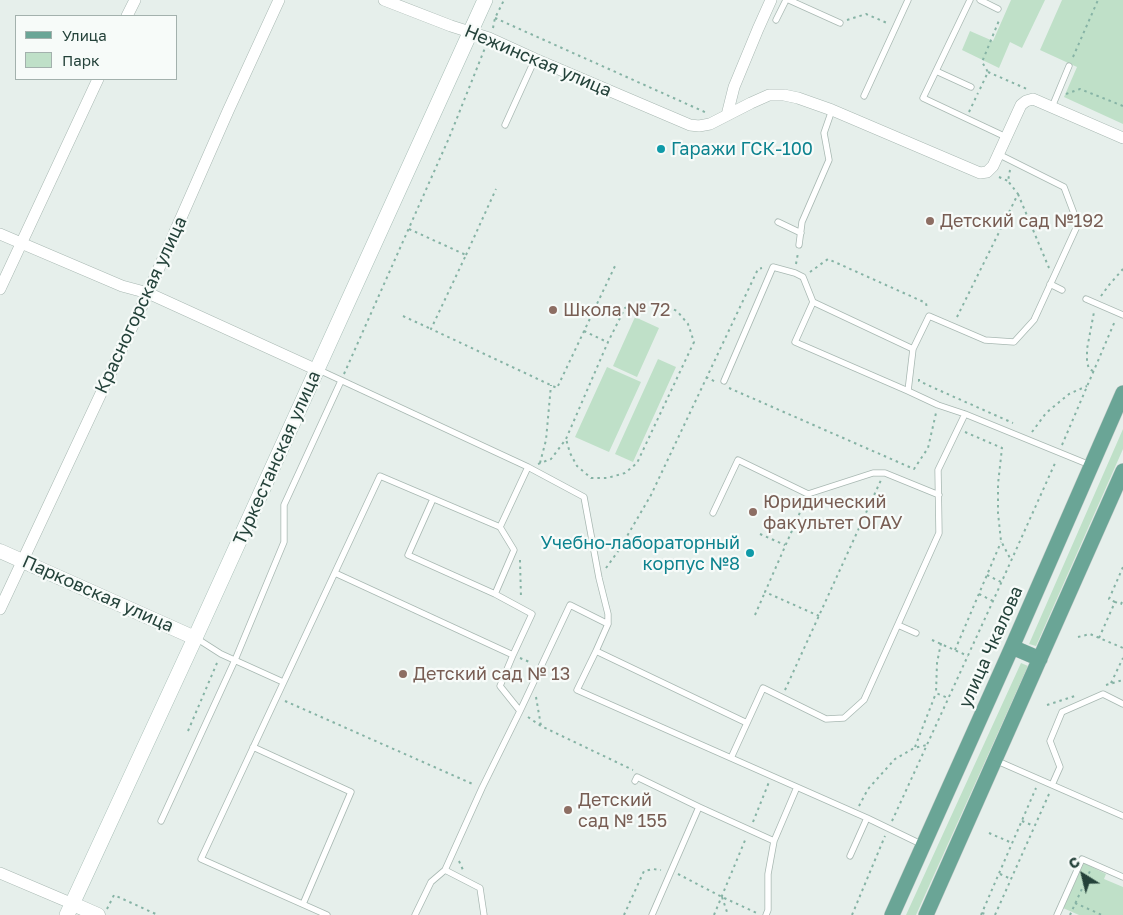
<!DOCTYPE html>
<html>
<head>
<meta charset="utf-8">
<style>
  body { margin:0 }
  #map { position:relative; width:1123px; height:915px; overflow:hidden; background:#e6efeb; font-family:"Golos Text",sans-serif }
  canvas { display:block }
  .legend { position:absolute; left:15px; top:15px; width:162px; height:65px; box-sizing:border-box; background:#f7fbf9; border:1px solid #a3b1ad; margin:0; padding:6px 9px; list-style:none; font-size:15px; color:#24423a }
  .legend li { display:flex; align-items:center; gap:10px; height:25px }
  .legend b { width:25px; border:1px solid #a3b1ad }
  .north { position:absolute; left:1058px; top:850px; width:50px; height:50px; -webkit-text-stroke:4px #f7fbf9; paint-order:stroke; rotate:324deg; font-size:14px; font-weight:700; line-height:20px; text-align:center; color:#24423a }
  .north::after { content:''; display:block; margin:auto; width:18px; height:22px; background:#24423a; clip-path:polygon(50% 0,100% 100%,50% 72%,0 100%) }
</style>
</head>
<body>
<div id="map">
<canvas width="1123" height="915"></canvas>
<ul class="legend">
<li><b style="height:6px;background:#6aa596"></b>Улица</li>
<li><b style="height:14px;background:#bfe0c8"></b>Парк</li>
</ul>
<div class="north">С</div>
</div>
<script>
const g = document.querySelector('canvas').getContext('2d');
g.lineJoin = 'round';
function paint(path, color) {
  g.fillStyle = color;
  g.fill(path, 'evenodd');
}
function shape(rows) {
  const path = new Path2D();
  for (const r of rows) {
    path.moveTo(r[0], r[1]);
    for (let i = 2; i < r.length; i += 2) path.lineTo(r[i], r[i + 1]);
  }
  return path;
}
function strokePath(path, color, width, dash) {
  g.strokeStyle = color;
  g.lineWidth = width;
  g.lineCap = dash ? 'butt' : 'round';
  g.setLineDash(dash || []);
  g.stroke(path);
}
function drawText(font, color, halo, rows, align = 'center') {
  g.font = font + ' "Golos Text",sans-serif';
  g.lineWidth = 4.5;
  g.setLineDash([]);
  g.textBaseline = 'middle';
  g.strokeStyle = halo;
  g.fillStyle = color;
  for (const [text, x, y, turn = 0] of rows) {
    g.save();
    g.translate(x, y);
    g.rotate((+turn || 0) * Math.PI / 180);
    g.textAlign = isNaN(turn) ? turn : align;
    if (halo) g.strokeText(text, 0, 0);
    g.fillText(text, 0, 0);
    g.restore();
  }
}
paint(shape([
  [1011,0,1045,0,1022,48,1010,42,999,68,962,50,970,31,993,41],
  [1062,0,1123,0,1123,124,1064,97,1077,67,1040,50],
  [635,317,659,328,637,377,613,366],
  [658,359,676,367,633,462,615,454],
  [607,367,641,382,609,452,575,437],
  [1123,429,1123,449,1036,646,1029,644],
  [1021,663,1028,666,916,915,906,915],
  [1084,863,1106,874,1104,879,1123,887,1123,915,1079,915,1063,908]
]), '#bfe0c8');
const service = shape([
  [789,0,840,23],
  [970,0,923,98,1006,137],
  [980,0,998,9],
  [776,20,786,0],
  [936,71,971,87],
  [864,96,908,0],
  [1052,107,1069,66],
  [505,125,535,59],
  [778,222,801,233],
  [799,245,802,222,829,160,824,133,832,110],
  [1050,284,1062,290],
  [1086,299,1123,315],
  [813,302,795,342,908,391],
  [913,349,929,316,985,340,1014,342,1034,320,1078,224,1064,187,998,154],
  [319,370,528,467,584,497,599,578,608,614,608,624,596,651,747,723,731,758,867,818,923,845],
  [724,381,773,267,795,273,803,277,813,302,913,349,908,391,938,405,965,414,1090,465],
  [433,499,408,555,495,594,514,550,500,527,528,467],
  [713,513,738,460,808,494,873,473,885,473,939,495],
  [335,573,513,655,532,614,495,594],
  [898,625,916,633],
  [196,638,221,654,283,682],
  [596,651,577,690,731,758],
  [520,711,570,605,608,624],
  [747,723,763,688,826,719,844,718,864,700,939,533,938,470,965,414],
  [253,747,351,792,303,904],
  [995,760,1123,816],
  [635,781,637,777,699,807],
  [1052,785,1060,767,1050,741,1062,712,1103,694,1123,704],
  [161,821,235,660,284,542,284,505,341,381],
  [850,856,867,818],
  [445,870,482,788,520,711,500,686,513,655],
  [327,915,201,859,380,476,500,527],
  [415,915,431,882,445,870,480,888,484,915],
  [652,915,699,807,774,841],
  [766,915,768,910,768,874,774,841,797,787],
  [1057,915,1082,859,1123,877]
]);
const minor = shape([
  [384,0,451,26,489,38,535,59,690,125,699,126,710,124,751,103,769,95,784,95,798,98,832,110,980,173,987,172,993,166,1021,105,1026,101,1033,99,1123,138],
  [127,16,135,0],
  [727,115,734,87,758,29,771,0],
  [0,234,122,286,148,293,317,370],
  [0,289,98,79],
  [0,609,148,293,228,111,279,0],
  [0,873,73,904]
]);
const tertiary = shape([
  [0,551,195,638],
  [73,904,98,915]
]);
const secondary = shape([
  [67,915,195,638,485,0]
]);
const primary = shape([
  [1012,647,1040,659],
  [892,915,1012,647,1123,393],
  [926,915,1123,471]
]);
strokePath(service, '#a8b8b2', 7);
strokePath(minor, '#a8b8b2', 12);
strokePath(tertiary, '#a8b8b2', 15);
strokePath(secondary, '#a4bbb3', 16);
strokePath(primary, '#c2cac8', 16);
strokePath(shape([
  [495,18,707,113],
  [847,20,866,14,887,23],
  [493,28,495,18,504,0],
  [1073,57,1098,0],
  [988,72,1027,89],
  [980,89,988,72,982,62,1000,18],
  [1066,94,1080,89,1123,106],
  [969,112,978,93],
  [999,177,1008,181],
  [1018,194,1049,268],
  [409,229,466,255,431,329,557,388,615,266],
  [466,255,496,189],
  [796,264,798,253],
  [810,272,828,259,926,303,927,309],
  [1101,296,1109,285,1123,269],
  [403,316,431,329],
  [957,317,1018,194,1008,181,1010,170],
  [584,331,607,342],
  [1093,371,1089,369,1087,362,1087,349,1094,312],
  [344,374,449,138,485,48],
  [706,377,716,382],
  [919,379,919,381,943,392,1013,423],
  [729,388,914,469,928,448,936,413],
  [965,432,1002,448,998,484,998,513,1001,541,1011,560],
  [1032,432,1046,413,1069,394,1087,386],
  [1062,445,1115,321],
  [540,463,546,440,551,385],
  [538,464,551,459,566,439,608,342,625,308,637,304,657,302,677,311,688,324,694,342,637,463,625,473,607,478,591,478,577,466,570,453,566,439],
  [805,501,765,592,819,616],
  [760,534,785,545],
  [520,560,521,598],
  [606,568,619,550,651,495,758,269,762,268],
  [987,575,1001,582],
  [979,594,993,601],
  [1115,602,1109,599,1123,567],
  [755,615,765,592],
  [1078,637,1090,634,1123,648],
  [1099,638,1115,602,1121,604,1123,600],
  [932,640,968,656],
  [941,643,937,663,936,693,948,698],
  [955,650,1001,542],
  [520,658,532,663],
  [1111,683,1123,658],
  [1106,685,1123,680],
  [785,690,881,480],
  [536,697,541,726],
  [285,701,475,785],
  [1047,705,1075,696],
  [528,717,541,726,633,770],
  [188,731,217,663],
  [915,747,936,693],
  [859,806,868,789,895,759,914,748,927,745],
  [892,821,993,601,1056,461],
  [1022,821,1034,826],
  [753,822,769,782],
  [989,833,1012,843],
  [459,861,463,870],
  [678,874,722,897,759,914],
  [1000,874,1011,879],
  [722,897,728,915],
  [1075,903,1102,915],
  [107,909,114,895,158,915],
  [982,913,988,915],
  [624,915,644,871,653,869,661,870],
  [714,915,746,838],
  [852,915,885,836],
  [981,915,1036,788],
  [995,915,1049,794],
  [1070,915,1090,871]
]), '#86b3a5', 2, [2.5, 4]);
strokePath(service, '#fff', 5.5);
strokePath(minor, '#fff', 11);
strokePath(tertiary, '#fff', 14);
strokePath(secondary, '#fff', 15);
strokePath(primary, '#6aa596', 15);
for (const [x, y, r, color] of [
  [661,149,5,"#0f9aa8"],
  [930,221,5,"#8d6e63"],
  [553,310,5,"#8d6e63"],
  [753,512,5,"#8d6e63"],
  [750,553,5,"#0f9aa8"],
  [403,674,5,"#8d6e63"],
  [568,810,5,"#8d6e63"]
]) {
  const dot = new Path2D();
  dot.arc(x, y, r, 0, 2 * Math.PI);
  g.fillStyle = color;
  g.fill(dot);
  strokePath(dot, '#f7fbf9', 2);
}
drawText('18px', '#24423a', '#f7fbf9', [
  ["Нежинская улица",538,61,23],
  ["Красногорская улица",141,305,-65],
  ["Туркестанская улица",277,458,-66],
  ["Парковская улица",98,594,24],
  ["улица Чкалова",991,647,-66]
]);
drawText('18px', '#0d838f', '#f7fbf9', [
  ["Гаражи ГСК-100",671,149],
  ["Учебно-лабораторный",740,543,"right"],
  ["корпус №8",740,564,"right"]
], 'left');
drawText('18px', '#785e54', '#f7fbf9', [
  ["Детский сад №192",940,221],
  ["Школа № 72",563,310],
  ["Юридический",763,502],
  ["факультет ОГАУ",763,523],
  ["Детский сад № 13",413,674],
  ["Детский",578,800],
  ["сад № 155",578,821]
], 'left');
</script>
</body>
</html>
